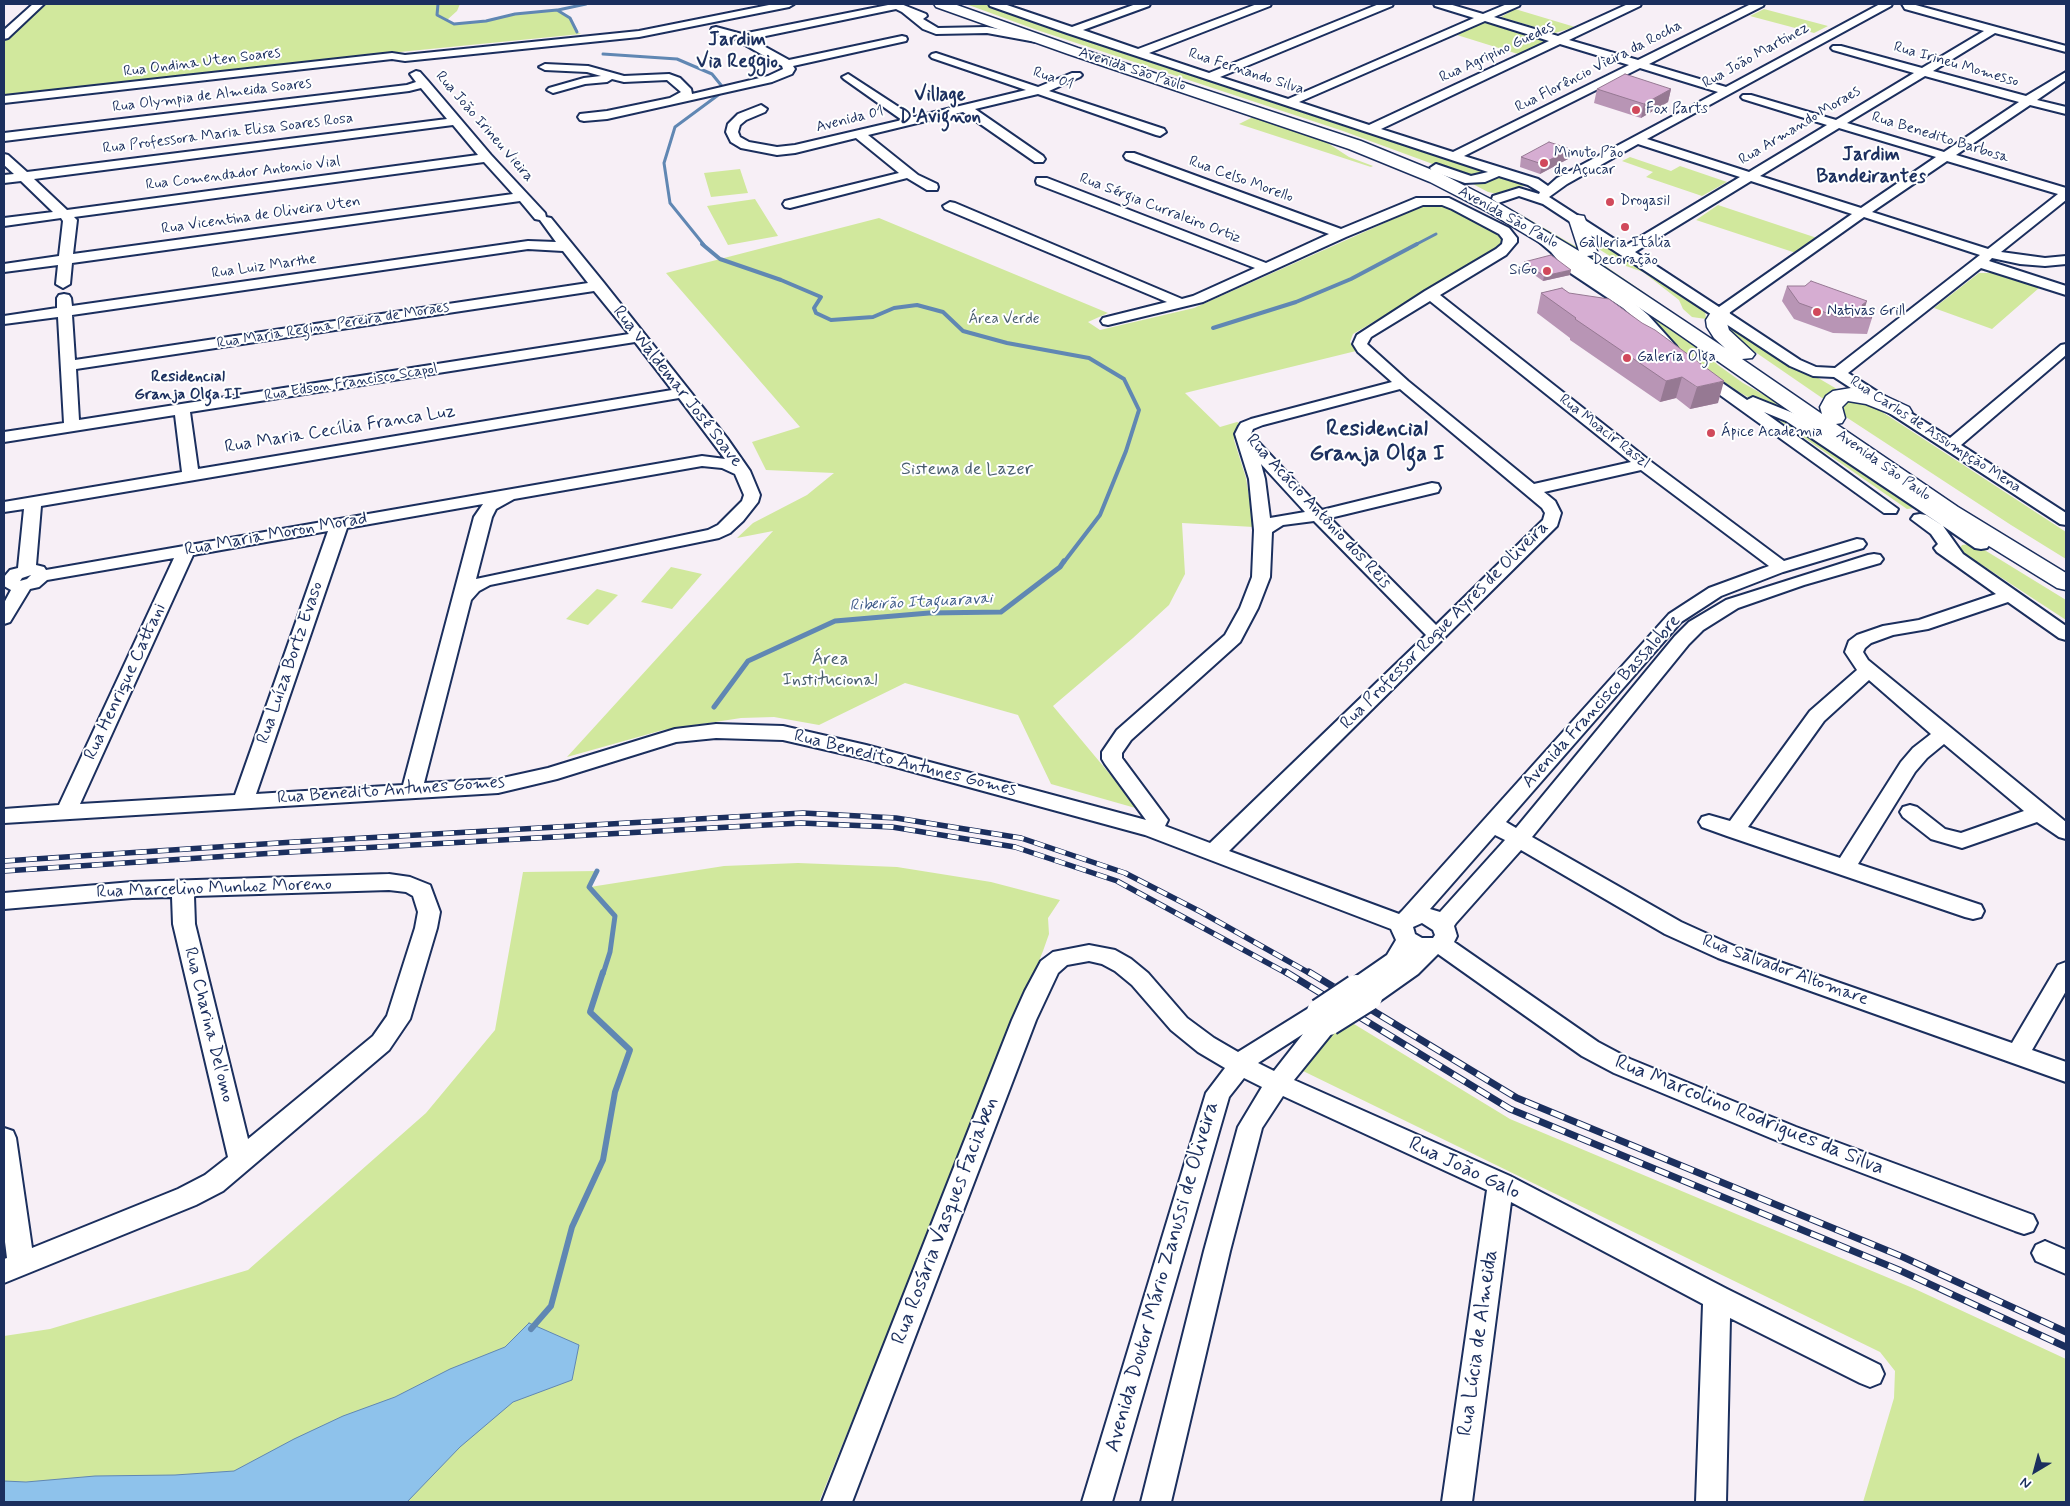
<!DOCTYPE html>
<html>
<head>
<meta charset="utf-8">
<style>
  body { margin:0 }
  #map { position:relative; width:2070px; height:1506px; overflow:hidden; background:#f7eff6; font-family:Mynerve,sans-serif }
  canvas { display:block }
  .frame { position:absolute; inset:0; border:5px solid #1b2f5e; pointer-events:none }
  .north { position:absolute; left:2010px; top:1446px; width:50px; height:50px; -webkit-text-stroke:4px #fff; paint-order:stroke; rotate:217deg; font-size:14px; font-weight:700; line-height:20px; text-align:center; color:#1b2f5e }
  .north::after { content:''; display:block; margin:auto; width:18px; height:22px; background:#1b2f5e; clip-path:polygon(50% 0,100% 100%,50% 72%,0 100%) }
</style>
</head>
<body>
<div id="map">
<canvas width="2070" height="1506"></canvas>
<div class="frame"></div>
<div class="north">N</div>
</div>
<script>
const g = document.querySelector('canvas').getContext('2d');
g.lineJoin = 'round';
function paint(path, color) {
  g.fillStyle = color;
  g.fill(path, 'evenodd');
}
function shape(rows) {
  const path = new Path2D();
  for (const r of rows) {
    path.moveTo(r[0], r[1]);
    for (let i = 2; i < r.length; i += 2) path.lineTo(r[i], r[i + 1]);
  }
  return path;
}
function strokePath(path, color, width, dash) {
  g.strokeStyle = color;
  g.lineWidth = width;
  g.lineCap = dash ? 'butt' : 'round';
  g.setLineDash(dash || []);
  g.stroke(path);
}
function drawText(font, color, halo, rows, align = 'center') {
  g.font = font + ' Mynerve,sans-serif';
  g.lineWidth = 4;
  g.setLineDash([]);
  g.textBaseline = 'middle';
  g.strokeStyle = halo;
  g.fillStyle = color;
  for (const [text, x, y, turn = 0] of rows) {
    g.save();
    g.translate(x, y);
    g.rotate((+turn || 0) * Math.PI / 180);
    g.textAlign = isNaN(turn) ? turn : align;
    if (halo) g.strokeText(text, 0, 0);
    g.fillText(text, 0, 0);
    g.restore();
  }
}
paint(shape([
  [43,4,460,4,457,11,447,20,454,24,486,21,515,14,557,10,570,18,577,32,581,34,319,60,4,97,4,42],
  [966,4,985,4,1097,44,1488,173,1468,177,1343,131,1037,30],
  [1515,9,1575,27,1555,33,1501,17],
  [1764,9,1828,26,1814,33,1750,16],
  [1483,23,1494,24,1546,42,1518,54,1457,35],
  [1257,115,1317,136,1349,157,1373,166,1371,167,1239,124],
  [1630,157,1671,171,1680,166,1727,182,1702,196,1646,177,1653,172,1622,161],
  [740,169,748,193,711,197,704,173],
  [1497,174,1531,185,1512,188,1498,194,1488,192,1469,182,1488,181],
  [755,199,778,236,728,245,707,206],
  [1432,204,1458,209,1495,231,1504,239,1503,246,1353,334,1350,342,1356,351,1185,393,1220,427,1237,422,1242,424,1238,429,1234,440,1246,478,1254,527,1182,523,1185,574,1169,605,1133,638,1053,706,1139,809,1051,784,1018,715,905,683,819,725,774,717,741,718,663,730,567,757,773,531,737,538,753,523,807,495,834,473,766,470,752,442,800,427,666,273,879,218,1108,313,1088,322,1100,330,1194,308,1418,208],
  [1718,205,1817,238,1796,253,1696,220],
  [1506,206,1582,250,1951,502,2066,572,2066,578,1953,509,1503,207],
  [1593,237,1601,237,1705,310,1706,319,1692,317,1683,309,1679,300,1643,272,1626,266,1597,248],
  [1572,260,1699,348,1718,365,1743,383,1773,400,1791,408,1900,483,1739,392,1685,355],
  [1979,273,1996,273,2039,288,1992,329,1934,308],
  [1726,322,1745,335,1842,392,1825,400,1729,334],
  [1847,402,1855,402,1873,406,2066,532,2066,559,2011,525,1846,417,1841,410,1840,406],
  [1782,418,1915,506,1916,508,1907,509,1777,419],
  [1971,544,1978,546,2066,600,2066,620,1959,550,1962,545],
  [671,567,702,574,672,609,641,602],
  [597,589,618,595,588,625,566,619],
  [798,863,897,867,991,882,1060,900,1048,918,1049,934,1043,951,819,1502,4,1502,4,1336,50,1329,248,1270,426,1113,495,1030,523,872,597,871,590,887,724,866],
  [1354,1024,1510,1119,1915,1289,2066,1359,2066,1502,1863,1502,1894,1398,1895,1371,1880,1352,1303,1071,1318,1045,1332,1030]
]), '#d1e89d');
const water = shape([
  [529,1323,579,1345,572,1380,513,1402,460,1447,407,1502,4,1502,4,1481,26,1482,95,1476,175,1475,234,1471,294,1439,343,1416,395,1397,450,1369,505,1347,529,1323]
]);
paint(water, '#8ec2eb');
strokePath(water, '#6087b3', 1);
strokePath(shape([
  [438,4,437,15,454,24,486,21,515,14,557,10,570,18,577,32],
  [558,10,586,4],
  [603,54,677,59,712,74,725,90,675,127,664,163,670,203,704,245],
  [1415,245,1436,234]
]), '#6087b3', 3);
strokePath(shape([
  [702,244,720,259,781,280,821,297,814,308,816,313,831,320,873,317,894,308,917,305,943,312,963,331,1007,343,1089,358,1124,379,1139,410,1126,451,1100,515,1064,562],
  [1213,328,1296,302,1351,279,1417,244]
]), '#6087b3', 4);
strokePath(shape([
  [714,707,748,661,835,621,929,613,1001,612,1060,567,1064,561],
  [597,871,589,887,615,916,610,952,603,974]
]), '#6087b3', 5);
strokePath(shape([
  [531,1329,551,1306,572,1227,603,1160,615,1092,630,1050,590,1012,603,972]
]), '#6087b3', 6);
const minor = shape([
  [33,4,44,4,8,38,4,39,4,30,33,4],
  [774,4,794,4,789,7,639,37,405,61,392,59,4,103,4,96,392,53,405,55,639,31,774,4],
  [893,4,901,4,926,14,927,16,923,19,938,28,987,27,1036,36,1041,39,1036,42,987,33,936,34,923,29,902,12,896,9,751,39,789,60,902,36,906,37,907,39,906,41,793,66,795,69,792,74,772,82,607,119,584,121,580,120,578,117,580,114,607,111,670,98,681,92,667,80,624,82,612,79,607,82,585,84,553,93,547,90,549,88,584,78,601,76,587,72,545,70,539,67,545,64,588,66,624,76,669,74,680,78,691,89,692,94,768,76,783,69,782,66,733,38,712,32,711,30,712,28,716,27,742,34,893,4],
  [989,4,1004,4,1072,27,1136,4,1150,4,1149,6,1083,30,1138,49,1257,4,1271,4,1270,6,1149,53,1209,73,1379,4,1393,4,1392,6,1220,77,1288,99,1474,18,1435,6,1434,4,1449,4,1483,14,1507,4,1520,4,1519,6,1494,17,1558,36,1628,4,1641,4,1640,6,1569,40,1638,60,1751,4,1764,4,1763,6,1649,64,1726,87,1880,4,1892,4,1891,6,1647,139,1749,172,1827,125,1743,99,1741,97,1743,95,1751,95,1836,120,1914,73,1833,50,1831,48,1833,46,1841,46,1922,68,1984,31,1905,9,1902,4,1912,4,2066,46,2066,52,1995,33,1933,71,2026,96,2066,72,2066,80,2037,100,2066,107,2066,114,2030,105,1956,155,2066,188,2066,200,2001,252,2045,258,2066,256,2066,264,2045,266,2020,264,1992,258,1989,261,2066,286,2066,295,1981,268,1848,373,1950,438,2061,345,2066,344,2066,355,1961,445,2066,513,2066,525,2060,524,1834,377,1813,376,1790,366,1543,204,1519,196,1498,203,1492,199,1493,196,1519,188,1539,194,1540,192,1528,185,1499,176,1485,182,1465,183,1432,171,1430,168,1436,164,1471,176,1488,172,1067,33,990,6,989,4],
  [1485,21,1549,41,1369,125,1299,102,1485,21],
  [1560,44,1629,65,1453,152,1381,129,1560,44],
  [1640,68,1718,92,1557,178,1548,186,1538,179,1464,156,1640,68],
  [1925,76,2019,102,1944,152,1847,123,1925,76],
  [1839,128,1936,157,1861,208,1760,176,1839,128],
  [1638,144,1740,177,1625,246,1549,197,1567,184,1638,144],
  [1947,161,2058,194,1988,249,1872,212,1947,161],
  [1751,181,1852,214,1719,307,1635,252,1751,181],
  [1864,217,1980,255,1835,368,1816,367,1800,360,1729,313,1864,217],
  [936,53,1038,87,1072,73,1080,73,1082,75,1080,77,1049,91,1164,129,1166,132,1160,136,1156,135,1038,94,975,109,1043,156,1045,159,1043,162,1035,162,963,112,868,135,918,175,937,184,938,187,937,190,927,190,907,178,790,208,785,207,783,204,785,201,899,173,856,138,795,153,777,155,741,148,731,142,726,132,728,124,738,114,761,105,767,109,765,112,746,120,740,125,738,132,740,137,749,142,777,147,795,145,902,120,844,79,842,77,848,74,914,117,1026,90,932,58,930,56,932,54,936,53],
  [416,71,420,72,428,81,491,155,545,213,546,217,551,218,604,283,727,438,750,471,760,495,758,502,743,521,730,533,719,538,490,585,479,591,471,600,424,783,498,779,548,768,675,729,716,724,783,726,866,745,1146,820,1105,764,1102,759,1102,752,1117,730,1225,635,1240,608,1252,577,1254,530,1249,479,1235,434,1239,426,1241,423,1251,419,1392,382,1358,352,1353,344,1357,335,1425,291,1496,249,1502,244,1503,239,1499,234,1452,209,1442,205,1423,205,1346,237,1203,302,1108,325,1103,324,1101,321,1103,318,1167,302,945,209,943,206,950,202,955,203,1182,299,1193,296,1255,268,1037,184,1036,181,1037,178,1047,178,1266,263,1329,234,1126,159,1124,156,1126,153,1134,153,1341,229,1416,198,1449,198,1509,228,1517,238,1517,242,1506,255,1440,295,1650,461,1784,561,1857,539,1863,540,1866,544,1863,548,1783,572,1721,596,1681,622,1506,822,1516,828,1675,636,1689,622,1726,600,1868,555,1874,554,1880,555,1883,559,1880,563,1804,585,1738,608,1703,630,1689,644,1532,837,1681,922,1734,946,2012,1043,2058,965,2066,962,2066,991,2032,1050,2066,1062,2066,1082,1718,958,1665,934,1521,850,1456,923,1454,926,1457,936,1454,942,1598,1042,1630,1059,1796,1127,2033,1215,2037,1223,2033,1231,2024,1234,2015,1231,1778,1141,1614,1073,1582,1056,1438,954,1418,974,1377,1003,1369,1006,1361,1003,1358,996,1348,994,1345,988,1348,982,1387,955,1396,940,1391,929,1145,835,866,759,783,740,716,738,676,742,557,779,498,793,4,823,4,809,59,805,174,558,47,580,39,587,30,589,10,622,4,624,4,603,11,590,4,586,4,577,10,570,18,568,24,509,4,512,4,502,182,472,175,415,4,442,4,432,64,423,58,317,4,324,4,316,57,308,57,298,59,295,64,294,69,295,71,298,72,306,528,241,556,242,540,220,535,219,520,201,72,263,70,284,63,288,56,284,58,265,4,272,4,264,59,256,63,221,61,218,4,226,4,218,53,212,21,181,4,183,4,175,14,174,4,165,4,154,8,155,27,172,447,119,421,88,409,91,4,141,4,133,407,85,416,82,410,74,416,71],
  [453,125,478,155,67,210,34,179,453,125],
  [484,162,513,194,73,254,77,220,74,217,484,162],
  [528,249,563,251,588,283,75,360,72,315,528,249],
  [594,291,629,334,79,420,76,369,594,291],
  [1430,301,1631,462,1534,484,1408,381,1367,344,1371,337,1430,301],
  [635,342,672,390,198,469,190,412,635,342],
  [1400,389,1542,508,1545,513,1543,520,1436,625,1330,518,1438,492,1440,488,1438,484,1432,483,1322,510,1251,434,1253,429,1263,425,1400,389],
  [679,398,725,459,702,456,46,570,44,567,36,565,41,506,679,398],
  [1261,464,1305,512,1270,518,1265,479,1261,464],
  [702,466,722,468,735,474,744,495,742,501,718,525,708,530,476,579,492,517,496,509,514,499,702,466],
  [1641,470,1769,566,1709,588,1669,614,1402,911,1399,914,1229,851,1557,526,1561,513,1555,501,1544,492,1641,470],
  [483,504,474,517,403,785,256,794,347,528,483,504],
  [1314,521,1426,635,1210,843,1165,826,1168,820,1122,758,1122,753,1131,740,1240,642,1258,608,1270,577,1272,532,1283,525,1314,521],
  [328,531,235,795,80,804,193,555,328,531],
  [31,575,27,579,20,581,22,578,31,575],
  [1495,835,1505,840,1440,912,1430,909,1495,835],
  [1422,923,1433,930,1435,935,1433,938,1422,938,1415,934,1413,927,1422,923],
  [1544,236,1561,246,1576,264,1633,302,1648,315,1676,346,1678,349,1676,352,1666,352,1638,321,1623,308,1566,270,1551,252,1537,240,1544,236],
  [1700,369,1705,371,1747,400,1753,397,1798,415,1987,540,1990,544,1987,548,1981,549,1975,548,1943,526,1963,554,2066,626,2066,640,2059,638,2008,602,1928,629,1893,635,1871,643,1865,648,1863,652,1868,660,2066,822,2066,839,2059,837,2037,822,1962,848,1931,839,1903,817,1900,812,1903,807,1910,805,1917,807,1945,829,1961,833,2024,811,1944,744,1927,758,1915,772,1858,864,1981,905,1984,911,1981,917,1973,919,1965,917,1727,836,1702,827,1699,822,1702,817,1709,815,1730,821,1810,711,1857,670,1845,652,1849,641,1857,635,1883,626,1919,620,1996,594,1937,552,1934,548,1938,544,1931,534,1911,519,1914,515,1920,514,1926,515,1943,526,1786,421,1764,412,1898,509,1896,513,1884,513,1695,377,1692,374,1695,371,1700,369],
  [1869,680,1931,734,1913,748,1901,762,1840,858,1748,827,1824,721,1869,680],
  [389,874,410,877,430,885,440,912,437,928,410,1019,389,1050,223,1191,196,1205,4,1283,4,1259,7,1258,4,1234,4,1128,13,1131,16,1138,32,1248,178,1189,205,1175,228,1157,173,924,172,897,132,898,4,909,4,893,132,882,389,874],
  [389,890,406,892,413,896,418,912,415,928,387,1016,373,1036,248,1139,195,924,194,896,389,890],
  [1089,945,1115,950,1131,959,1148,973,1187,1018,1214,1038,1238,1052,1312,1006,1320,1003,1328,1006,1331,1013,1337,1016,1341,1022,1294,1080,1510,1176,1727,1289,1880,1365,1884,1374,1880,1383,1870,1387,1860,1383,1730,1318,1726,1502,1696,1502,1703,1304,1511,1202,1472,1502,1442,1502,1487,1190,1283,1096,1262,1128,1230,1251,1171,1502,1141,1502,1204,1251,1238,1127,1262,1087,1244,1078,1229,1097,1112,1502,1082,1502,1206,1093,1225,1068,1198,1052,1171,1030,1132,985,1115,971,1102,964,1089,961,1067,965,1058,973,1036,1020,852,1502,822,1502,1012,1020,1025,991,1041,961,1053,952,1089,945],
  [1303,1034,1274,1071,1258,1063,1303,1034],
  [2045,1241,2066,1250,2066,1274,2036,1261,2032,1253,2036,1245,2045,1241]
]);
const primary = shape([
  [934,4,954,4,1078,48,1361,141,1442,174,1502,205,1579,251,1569,220,1572,216,1578,215,1584,216,1597,251,1595,255,1587,256,1725,348,1714,338,1707,327,1706,320,1713,309,1720,307,1727,309,1730,313,1726,320,1729,330,1755,354,1752,358,1742,359,1822,414,1820,407,1826,396,1833,391,1851,388,1881,394,1909,407,1912,412,1909,417,1901,418,1866,404,1848,401,1842,407,1845,418,1842,423,1836,424,1958,507,2066,573,2066,590,2057,588,1942,517,1670,328,1550,249,1490,213,1430,182,1349,149,1068,54,936,7,934,4]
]);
strokePath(minor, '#1b2f5e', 4);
strokePath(primary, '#1b2f5e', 3);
paint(minor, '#fff');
paint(primary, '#fff');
const railFar1 = shape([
  [4,861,294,842,803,813,896,818,1021,838,1125,873,1201,912,1311,974],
  [4,871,290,852,801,823,892,827,1015,847,1117,881,1288,974]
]);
const rail = shape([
  [1286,972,1510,1109,1899,1270,2066,1347],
  [1309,972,1517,1098,1903,1257,2066,1332]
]);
strokePath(railFar1, '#1b2f5e', 5.5);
strokePath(rail, '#1b2f5e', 7);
strokePath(railFar1, '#fff', 4, [11]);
strokePath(rail, '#fff', 5, [14]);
const minorBridge = shape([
  [1320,1012,1356,988],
  [1329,1022,1369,997]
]);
strokePath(minorBridge, '#1b2f5e', 30, []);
strokePath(minorBridge, '#fff', 26);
paint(shape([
  [1597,89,1671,89,1668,102,1641,118,1594,103],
  [1521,157,1568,159,1540,174,1520,167],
  [1524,262,1570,275,1543,281,1523,267],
  [1787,286,1865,308,1872,318,1867,334,1833,333,1794,319,1782,301],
  [1562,288,1718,403,1690,409,1676,398,1660,402,1570,340,1570,338,1537,313,1541,293]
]), '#b895b5');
paint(shape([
  [1671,89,1668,102,1641,118,1644,104],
  [1570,149,1568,159,1540,174,1542,164],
  [1571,270,1570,275,1543,281,1544,276],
  [1867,301,1862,317,1862,305],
  [1682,377,1676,398,1660,402,1666,381],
  [1724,381,1718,403,1690,409,1697,387]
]), '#967993');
const building = shape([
  [1625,74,1671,89,1644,104,1597,89,1625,74],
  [1549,142,1570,149,1542,164,1521,157,1549,142],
  [1551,255,1571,270,1544,276,1524,262,1551,255],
  [1811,281,1867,301,1862,305,1872,318,1838,317,1799,303,1787,286,1805,286,1811,281],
  [1562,288,1569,293,1609,299,1642,323,1655,330,1724,381,1697,387,1682,377,1666,381,1575,319,1576,318,1541,293,1562,288]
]);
paint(building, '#d6add2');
strokePath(building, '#967993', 1);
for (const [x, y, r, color] of [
  [1636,110,5,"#d1495b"],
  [1544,163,5,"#d1495b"],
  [1610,202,5,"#d1495b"],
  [1625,227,5,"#d1495b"],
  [1547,271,5,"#d1495b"],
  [1817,312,5,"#d1495b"],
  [1627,358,5,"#d1495b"],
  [1711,433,5,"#d1495b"]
]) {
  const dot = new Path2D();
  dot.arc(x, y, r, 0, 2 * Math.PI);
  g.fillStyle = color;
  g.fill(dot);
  strokePath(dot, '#fff', 2);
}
drawText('15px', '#1b2f5e', '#fff', [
  ["Rua Agripino Guedes",1497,53,-25],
  ["Rua João Martinez",1756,56,-29],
  ["Rua Ondina Uten Soares",202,63,-7],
  ["Rua Irineu Momesso",1956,65,16],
  ["Rua Florêncio Vieira da Rocha",1599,67,-27],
  ["Avenida São Paulo",1132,70,18],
  ["Rua Fernando Silva",1246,72,18],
  ["Rua 01",1053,79,19],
  ["Rua Olympia de Almeida Soares",212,96,-7],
  ["Avenida 01",850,120,-14],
  ["Rua Armando Moraes",1800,126,-31],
  ["Rua João Irineu Vieira",484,127,49],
  ["Rua Professora Maria Elisa Soares Rosa",228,134,-7],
  ["Rua Benedito Barbosa",1940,138,17],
  ["Rua Comendador Antonio Vial",243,174,-7],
  ["Rua Celso Morello",1241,180,20],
  ["Rua Sérgia Curraleiro Ortiz",1160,209,21],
  ["Rua Vicentina de Oliveira Uten",261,216,-8],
  ["Avenida São Paulo",1508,218,29],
  ["Rua Luiz Marthe",264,267,-8],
  ["Rua Maria Regina Pereira de Moraes",333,326,-9],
  ["Rua Edson Francisco Scapol",351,383,-9],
  ["Rua Moacir Raszl",1604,432,38],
  ["Rua Carlos de Assumpção Mena",1935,435,33],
  ["Avenida São Paulo",1883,466,35]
]);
drawText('15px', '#1b2f5e', '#fff', [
  ["Fox Parts",1646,110],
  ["Minuto Pão",1554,154],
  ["de Açucar",1554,171],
  ["Drogasil",1620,202],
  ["Galleria Itália",1625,244,"center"],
  ["Decoração",1625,261,"center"],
  ["SiGo",1537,271,"right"],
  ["Nativas Grill",1827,312],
  ["Galeria Olga",1637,358],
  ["Ápice Academia",1721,433]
], 'left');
drawText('15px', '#485d6e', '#fff', [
  ["Área Verde",1004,320]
]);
drawText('bold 16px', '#1b2f5e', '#fff', [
  ["Residencial",188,378],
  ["Granja Olga II",188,396]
]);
drawText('italic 16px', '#3e5b88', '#fff', [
  ["Ribeirão Itaguaravai",921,603,-3]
]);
drawText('18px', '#1b2f5e', '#fff', [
  ["Rua Waldemar José Soave",677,387,52],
  ["Rua Maria Cecília Franca Luz",340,430,-9],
  ["Rua Acácio Antônio dos Reis",1318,512,47],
  ["Rua Maria Moron Morad",276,535,-10],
  ["Rua Professor Roque Ayres de Oliveira",1445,626,-45],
  ["Rua Luíza Bortz Evaso",291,663,-71],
  ["Rua Henrique Cattani",126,682,-65],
  ["Avenida Francisco Bassalobre",1602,702,-48],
  ["Rua Benedito Antunes Gomes",905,764,14],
  ["Rua Benedito Antunes Gomes",391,791,-4],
  ["Rua Marcelino Munhoz Moreno",214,889,-2],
  ["Rua Salvador Altomare",1785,971,20],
  ["Rua Charina Del'omo",208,1025,76]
]);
drawText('18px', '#485d6e', '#fff', [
  ["Sistema de Lazer",967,470],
  ["Área",830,660],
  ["Institucional",830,681]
]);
drawText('bold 19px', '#1b2f5e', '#fff', [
  ["Jardim",737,41],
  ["Via Reggio",737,63],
  ["Village",940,96],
  ["D'Avignon",940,118],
  ["Jardim",1871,156],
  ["Bandeirantes",1871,178]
]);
drawText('21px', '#1b2f5e', '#fff', [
  ["Rua Marcolino Rodrigues da Silva",1749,1116,22],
  ["Rua João Galo",1464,1169,25],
  ["Rua Rosária Vasques Faciaben",946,1221,-69],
  ["Avenida Doutor Mário Zanussi de Oliveira",1163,1277,-74],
  ["Rua Lúcia de Almeida",1479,1343,-82]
]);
drawText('bold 22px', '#1b2f5e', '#fff', [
  ["Residencial",1377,430],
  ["Granja Olga I",1377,455]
]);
</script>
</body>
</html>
